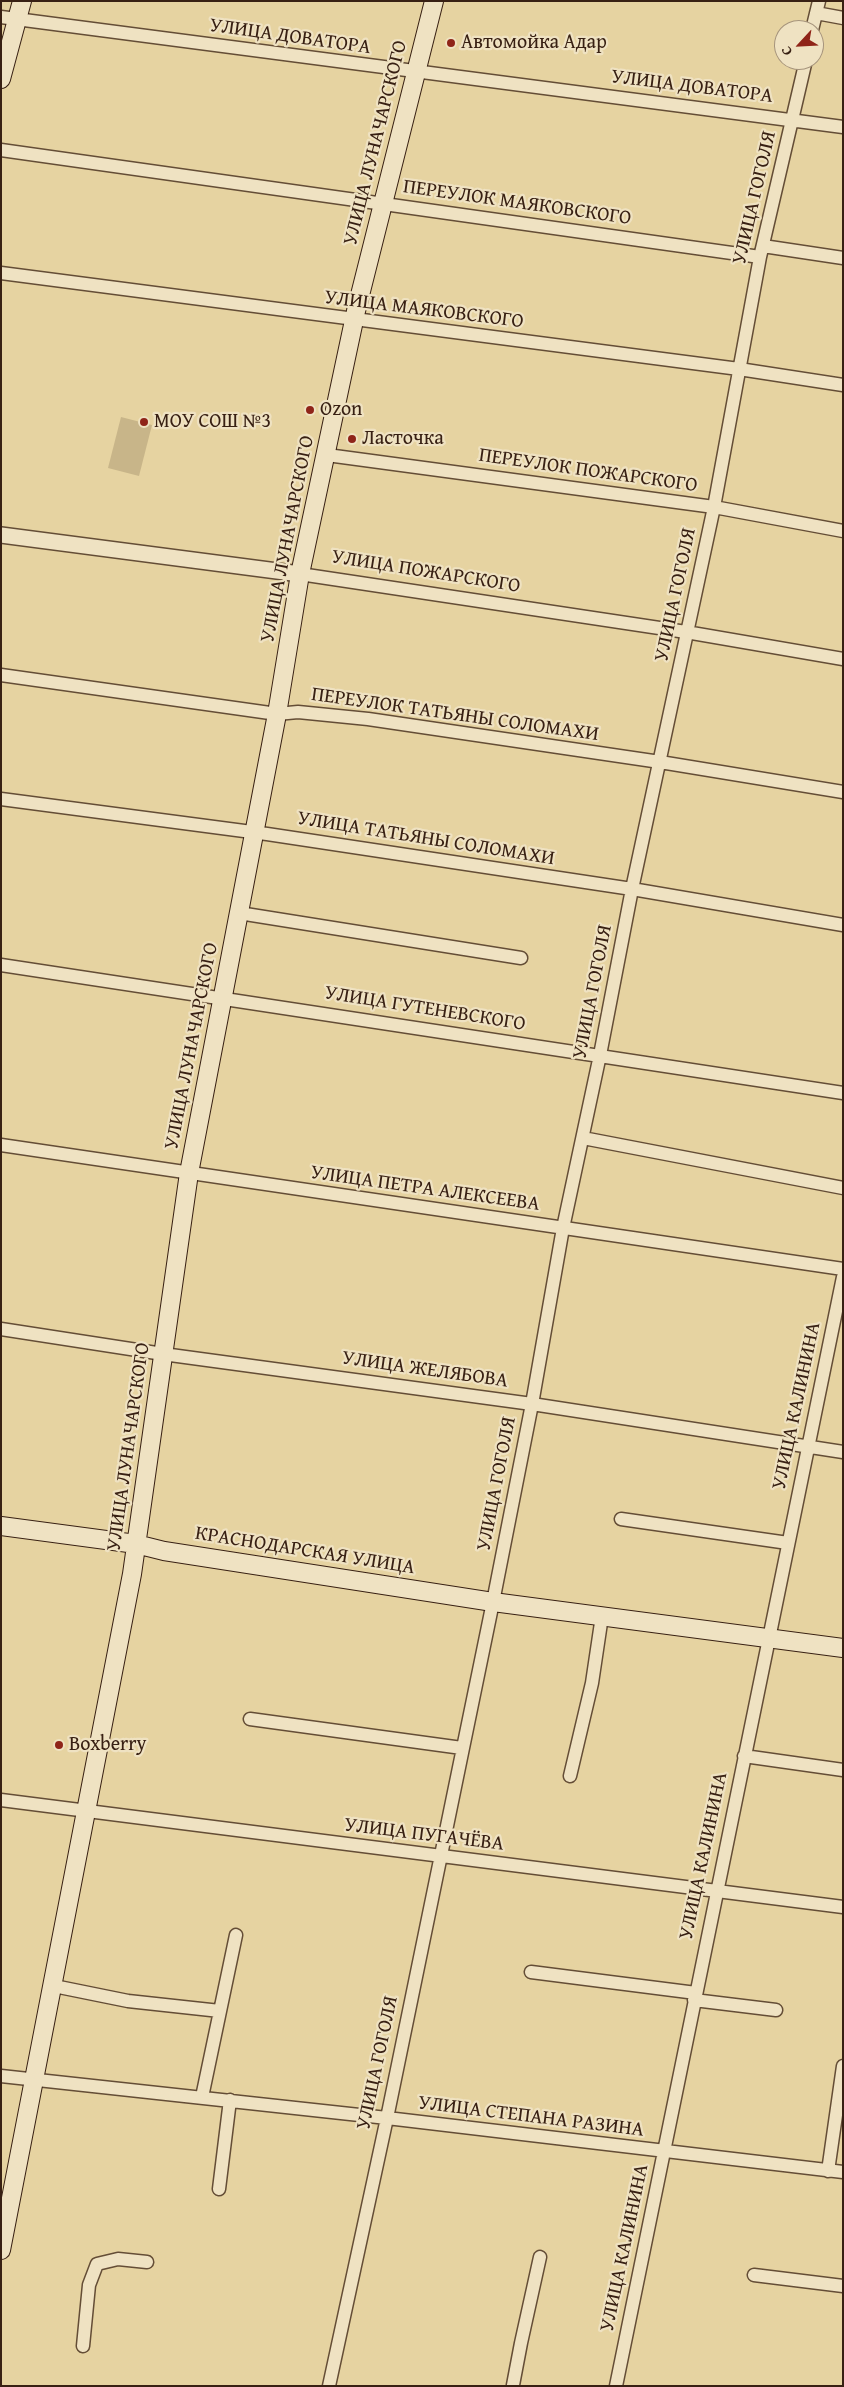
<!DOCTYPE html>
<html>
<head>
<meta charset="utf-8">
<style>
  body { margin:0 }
  #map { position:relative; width:844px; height:2387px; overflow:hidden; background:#e6d3a1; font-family:"Gentium Book Plus",serif }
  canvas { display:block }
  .frame { position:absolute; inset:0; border:2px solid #382013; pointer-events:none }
  .north { position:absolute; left:774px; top:20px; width:50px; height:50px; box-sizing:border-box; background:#efe2c2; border:1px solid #a6947c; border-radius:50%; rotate:245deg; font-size:14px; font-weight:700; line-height:20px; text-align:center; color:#382013 }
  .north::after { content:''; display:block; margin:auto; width:18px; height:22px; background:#8f2418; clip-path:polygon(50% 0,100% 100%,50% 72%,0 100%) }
</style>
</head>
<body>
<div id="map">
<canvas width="844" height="2387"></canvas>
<div class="frame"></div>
<div class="north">С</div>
</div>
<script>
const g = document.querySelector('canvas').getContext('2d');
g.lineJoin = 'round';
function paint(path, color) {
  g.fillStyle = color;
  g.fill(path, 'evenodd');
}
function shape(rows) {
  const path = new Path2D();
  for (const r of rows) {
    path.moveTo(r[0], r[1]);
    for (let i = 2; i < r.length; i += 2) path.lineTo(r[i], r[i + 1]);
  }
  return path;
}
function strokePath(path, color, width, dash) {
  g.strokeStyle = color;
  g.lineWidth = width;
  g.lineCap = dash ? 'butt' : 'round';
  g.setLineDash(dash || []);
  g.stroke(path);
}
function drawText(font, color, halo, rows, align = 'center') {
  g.font = font + ' "Gentium Book Plus",serif';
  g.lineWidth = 4.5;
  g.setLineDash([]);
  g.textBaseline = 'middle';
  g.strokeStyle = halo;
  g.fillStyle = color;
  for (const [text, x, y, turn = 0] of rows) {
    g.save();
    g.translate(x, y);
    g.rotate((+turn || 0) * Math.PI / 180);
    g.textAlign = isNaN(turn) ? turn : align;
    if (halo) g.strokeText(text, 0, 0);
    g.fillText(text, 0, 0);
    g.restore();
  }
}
paint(shape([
  [121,417,152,425,139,476,108,468]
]), '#c8b589');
const minor = shape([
  [816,13,843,18],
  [1,17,843,127],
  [812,30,819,1],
  [1,150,760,257],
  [763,246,843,258],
  [1,273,739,369,843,385],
  [327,455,714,507,843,531],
  [300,574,686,632,843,659],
  [1,675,277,714,298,712,368,719,660,762,843,792],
  [1,799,267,834,632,889,843,925],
  [239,913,521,958],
  [1,965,843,1093],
  [583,1138,843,1188],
  [1,1145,843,1269],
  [1,1329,163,1354,532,1404,843,1452],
  [621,1519,788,1543],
  [250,1719,462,1748],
  [744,1756,843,1770],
  [570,1776,592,1683,602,1616],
  [1,1800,843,1907],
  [531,1972,696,1993],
  [54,1986,128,2001,220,2011],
  [694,2000,776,2010],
  [1,2076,387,2118,843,2172],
  [202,2097,236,1935],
  [828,2171,843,2066],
  [219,2189,230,2100],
  [754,2275,843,2286],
  [83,2346,89,2285,97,2264,118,2259,147,2262],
  [513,2385,521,2343,540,2257],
  [329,2386,387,2118,493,1602,532,1404,563,1228,600,1055,632,889,714,507,760,257,806,60],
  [616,2386,843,1277]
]);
const tertiary = shape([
  [1,535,300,574]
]);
const secondary = shape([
  [1,79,22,1],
  [1,1526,136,1544,164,1551,493,1602,843,1648],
  [1,2250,132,1574,189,1173,277,714,300,574,356,311,434,1]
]);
strokePath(minor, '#644d36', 15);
strokePath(tertiary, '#644d36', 18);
strokePath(secondary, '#382013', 20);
strokePath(minor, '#efe2c2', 12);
strokePath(tertiary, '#efe2c2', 15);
strokePath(secondary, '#efe2c2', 18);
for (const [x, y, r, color] of [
  [451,43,5,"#8f2418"],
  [310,410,5,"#8f2418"],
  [144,422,5,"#8f2418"],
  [352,439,5,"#8f2418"],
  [59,1745,5,"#8f2418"]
]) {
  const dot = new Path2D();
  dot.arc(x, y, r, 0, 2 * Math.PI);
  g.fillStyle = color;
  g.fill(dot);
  strokePath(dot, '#efe2c2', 2);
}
drawText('20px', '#382013', '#efe2c2', [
  ["УЛИЦА ДОВАТОРА",290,37,8],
  ["УЛИЦА ДОВАТОРА",692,87,7],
  ["УЛИЦА ЛУНАЧАРСКОГО",376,143,-76],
  ["УЛИЦА ГОГОЛЯ",755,198,-77],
  ["ПЕРЕУЛОК МАЯКОВСКОГО",517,203,8],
  ["УЛИЦА МАЯКОВСКОГО",424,310,7],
  ["ПЕРЕУЛОК ПОЖАРСКОГО",588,471,8],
  ["УЛИЦА ЛУНАЧАРСКОГО",288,539,-79],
  ["УЛИЦА ПОЖАРСКОГО",426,572,9],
  ["УЛИЦА ГОГОЛЯ",676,595,-78],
  ["ПЕРЕУЛОК ТАТЬЯНЫ СОЛОМАХИ",455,715,8],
  ["УЛИЦА ТАТЬЯНЫ СОЛОМАХИ",426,839,9],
  ["УЛИЦА ГОГОЛЯ",593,992,-79],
  ["УЛИЦА ГУТЕНЕВСКОГО",425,1009,9],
  ["УЛИЦА ЛУНАЧАРСКОГО",192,1046,-79],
  ["УЛИЦА ПЕТРА АЛЕКСЕЕВА",425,1189,8],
  ["УЛИЦА ЖЕЛЯБОВА",425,1370,8],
  ["УЛИЦА КАЛИНИНА",797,1406,-78],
  ["УЛИЦА ЛУНАЧАРСКОГО",129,1447,-82],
  ["УЛИЦА ГОГОЛЯ",497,1484,-79],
  ["КРАСНОДАРСКАЯ УЛИЦА",305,1551,9],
  ["УЛИЦА ПУГАЧЁВА",424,1835,7],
  ["УЛИЦА КАЛИНИНА",704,1856,-78],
  ["УЛИЦА ГОГОЛЯ",378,2063,-78],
  ["УЛИЦА СТЕПАНА РАЗИНА",531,2117,7],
  ["УЛИЦА КАЛИНИНА",625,2248,-78]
]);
drawText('20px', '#382013', '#efe2c2', [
  ["Автомойка Адар",461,43],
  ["Ozon",320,410],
  ["МОУ СОШ №3",154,422],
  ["Ласточка",362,439],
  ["Boxberry",69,1745]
], 'left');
</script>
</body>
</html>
